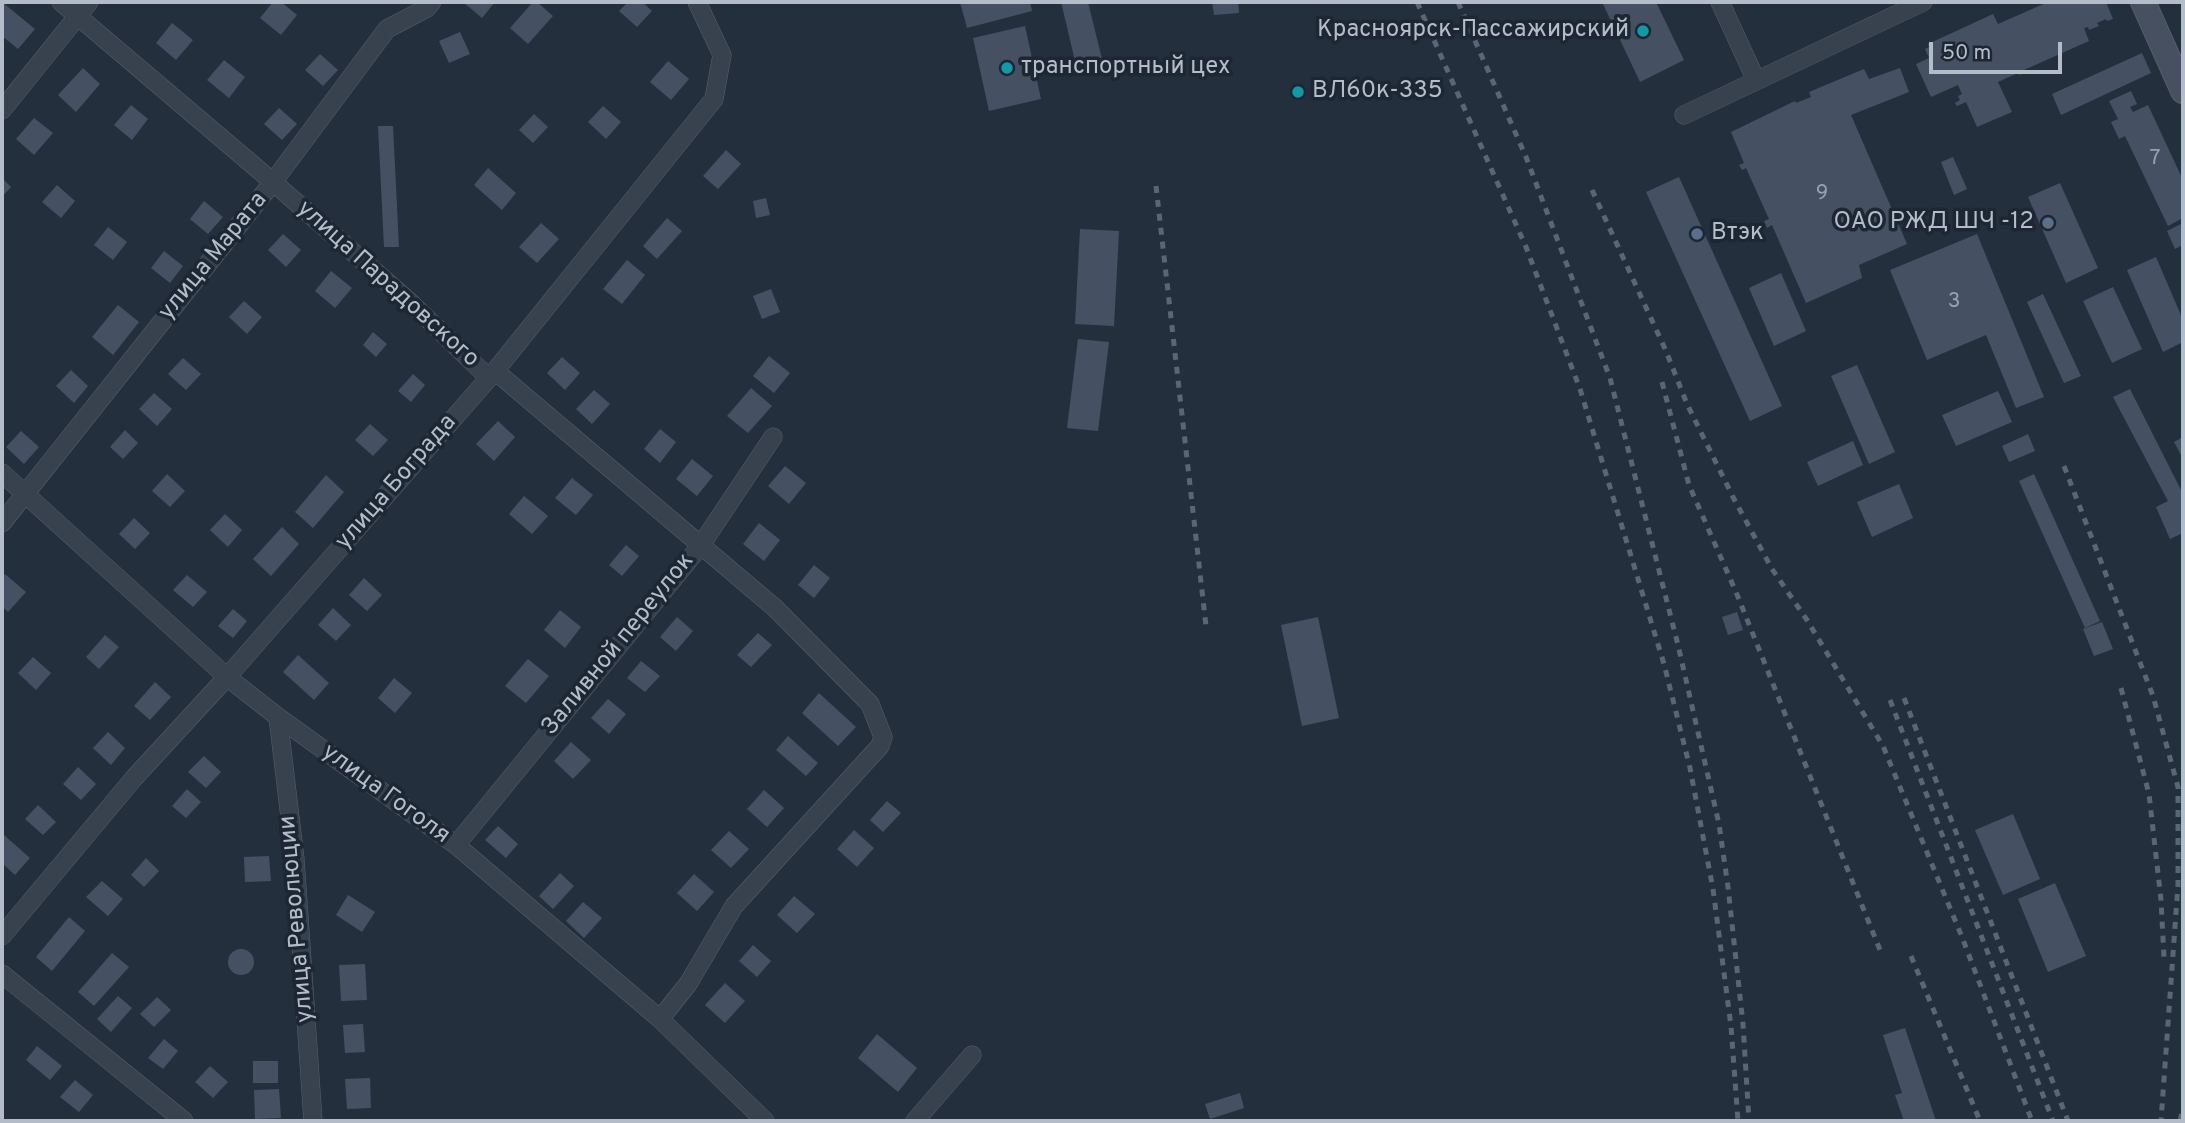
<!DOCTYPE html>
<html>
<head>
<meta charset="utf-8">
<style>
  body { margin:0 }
  #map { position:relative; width:2185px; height:1123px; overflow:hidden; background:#242f3e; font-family:Overpass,sans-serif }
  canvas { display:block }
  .frame { position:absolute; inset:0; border:4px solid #b4bcc9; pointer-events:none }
  .scale { position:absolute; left:1929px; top:42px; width:133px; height:32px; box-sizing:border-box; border:4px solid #b4bcc9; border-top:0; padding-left:9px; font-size:21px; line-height:24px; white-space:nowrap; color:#b4bcc9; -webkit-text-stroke:5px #1d2633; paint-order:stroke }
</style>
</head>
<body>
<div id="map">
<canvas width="2185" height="1123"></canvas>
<div class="frame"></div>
<div class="scale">50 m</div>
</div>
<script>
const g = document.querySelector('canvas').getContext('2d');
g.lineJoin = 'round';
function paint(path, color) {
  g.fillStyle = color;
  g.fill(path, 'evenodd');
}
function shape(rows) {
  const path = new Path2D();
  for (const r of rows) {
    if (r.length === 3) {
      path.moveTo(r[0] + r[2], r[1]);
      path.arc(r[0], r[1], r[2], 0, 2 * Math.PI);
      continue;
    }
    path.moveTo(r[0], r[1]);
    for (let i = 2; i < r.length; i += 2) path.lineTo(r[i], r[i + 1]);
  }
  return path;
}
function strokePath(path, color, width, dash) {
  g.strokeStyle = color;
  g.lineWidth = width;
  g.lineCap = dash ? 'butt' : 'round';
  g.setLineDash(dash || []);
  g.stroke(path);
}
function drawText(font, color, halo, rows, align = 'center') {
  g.font = font + ' Overpass,sans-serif';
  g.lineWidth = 7;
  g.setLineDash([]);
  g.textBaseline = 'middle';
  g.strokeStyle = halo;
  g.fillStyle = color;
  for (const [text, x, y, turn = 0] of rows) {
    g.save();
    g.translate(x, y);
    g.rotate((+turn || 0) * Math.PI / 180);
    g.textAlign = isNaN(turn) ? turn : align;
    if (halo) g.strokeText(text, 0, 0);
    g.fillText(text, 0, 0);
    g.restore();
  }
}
paint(shape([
  [2,2,35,29,18,49,2,36],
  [273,2,281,2,297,15,281,35,260,18],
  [463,2,495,2,482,18],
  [533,2,537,2,553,16,528,44,510,28],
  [628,2,642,2,652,11,637,27,619,11],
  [960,2,1030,2,1032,11,967,28],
  [1061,2,1088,2,1102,59,1076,65],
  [1212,2,1238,2,1239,13,1214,15],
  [1602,2,1656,2,1684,60,1640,82],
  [2048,2,2106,2,2113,19,2107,21,2106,19,2097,23,2099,26,2089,30,2088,27,2084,28,2089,41,2024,70,2025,73,2020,75,2018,73,1998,82,2012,112,1977,127,1966,102,1957,106,1955,103,1960,100,1958,96,1962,94,1958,85,1931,97,1916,64,1929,58,1925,49,1929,47,1928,44,1993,14,1998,24],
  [172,23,193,40,176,60,156,43],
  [1025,26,1041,99,989,111,973,38],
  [460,32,470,54,449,63,439,41],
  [2142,53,2151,73,2061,115,2052,94],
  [320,54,338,70,323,86,305,70],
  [224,60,245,77,229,98,207,80],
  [668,61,689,79,671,100,650,82],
  [83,68,100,84,76,112,58,95],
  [1900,68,1909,92,1851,115,1907,244,1859,265,1862,278,1806,303,1772,225,1767,228,1764,221,1769,219,1746,168,1742,170,1739,165,1744,163,1731,132,1795,101,1796,103,1811,97,1809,92,1864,69,1869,79],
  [2131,91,2137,104,2130,107,2133,112,2148,105,2183,180,2183,218,2168,226,2125,136,2119,139,2111,122,2118,119,2109,101],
  [131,105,148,119,132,140,114,125],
  [603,106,621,122,606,139,588,122],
  [279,108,297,124,282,140,264,124],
  [534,114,548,127,533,143,519,130],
  [34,118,53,133,34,155,16,139],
  [378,126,393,126,399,247,384,247],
  [726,150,741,164,718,189,703,176],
  [1953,157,1967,189,1954,195,1941,162],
  [488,168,516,193,502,210,474,185],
  [1679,177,1782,406,1750,421,1646,192],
  [2,178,11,187,2,197],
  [2060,183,2098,268,2066,283,2028,197],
  [57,185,75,201,61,218,42,202],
  [766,198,770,215,756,218,753,201],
  [204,201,223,217,208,234,190,219],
  [667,218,682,231,657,259,643,246],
  [541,223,559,239,537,263,519,247],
  [2183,223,2183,245,2175,249,2167,231],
  [108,227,127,242,113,260,94,245],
  [1080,229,1119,231,1114,326,1075,324],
  [283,234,301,250,286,267,268,250],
  [1977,234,2044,397,2016,408,1986,335,1927,360,1890,270],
  [164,251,183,266,170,283,151,268],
  [2156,257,2183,320,2183,342,2163,352,2127,270],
  [627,260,645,275,622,304,603,289],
  [331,271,352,288,335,308,315,291],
  [1781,273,1806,331,1774,346,1749,288],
  [2113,287,2142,349,2112,363,2083,301],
  [771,289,780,312,762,319,753,296],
  [2043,294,2081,376,2064,383,2027,302],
  [244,301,262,317,247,334,229,317],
  [118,305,139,322,113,355,92,337],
  [373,332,387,344,376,357,363,345],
  [1078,339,1109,342,1098,431,1067,428],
  [769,356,790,373,774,393,753,376],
  [562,357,580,373,565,390,547,373],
  [183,358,201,374,186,390,168,374],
  [1857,365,1895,452,1869,464,1831,376],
  [71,370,88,386,74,403,56,386],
  [413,374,425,385,411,402,398,391],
  [751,388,772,406,748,433,727,416],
  [2130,389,2183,494,2183,533,2170,539,2156,507,2168,501,2113,397],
  [594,390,610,404,592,424,576,409],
  [1998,391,2012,422,1956,446,1942,415],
  [154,393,172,409,157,426,139,409],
  [498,421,515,437,494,461,476,444],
  [370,424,388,440,373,456,355,440],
  [660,429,676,442,660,463,644,449],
  [125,430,138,443,123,459,110,447],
  [21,431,39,447,24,464,6,447],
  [2028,434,2035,451,2009,462,2002,446],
  [2183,437,2183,459,2174,442],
  [1853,441,1863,465,1818,486,1807,462],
  [692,459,713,476,697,496,676,479],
  [785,466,806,483,789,504,768,486],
  [167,474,185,491,170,507,152,491],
  [2034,474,2100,621,2085,628,2019,481],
  [326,475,344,492,313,528,295,512],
  [572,478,593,495,576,515,555,498],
  [1899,484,1913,518,1872,537,1857,502],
  [524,496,548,516,532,534,509,514],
  [225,514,242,530,228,547,210,530],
  [134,518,150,533,135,549,119,534],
  [759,523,780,540,764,561,743,544],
  [282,527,299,544,271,576,253,559],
  [626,545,639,556,622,576,609,565],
  [814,565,830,578,814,598,798,585],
  [5,574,26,592,8,612,2,606,2,578],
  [187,575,207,592,193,607,173,590],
  [364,578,382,595,367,611,349,595],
  [333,608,351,625,336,641,318,625],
  [233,609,247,621,233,638,218,626],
  [560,610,581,627,565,648,544,630],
  [1737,612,1743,630,1728,635,1722,617],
  [677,617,693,631,676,651,660,637],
  [1318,617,1339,718,1302,726,1281,625],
  [2102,622,2113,649,2094,656,2083,629],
  [758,633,772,645,751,667,737,655],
  [105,635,119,647,99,669,86,657],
  [298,655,329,683,314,700,283,672],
  [33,657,51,673,36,690,18,673],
  [528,659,549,676,526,703,505,686],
  [641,661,660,676,645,692,627,678],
  [394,678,412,693,395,713,378,698],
  [155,682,171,697,150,720,134,706],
  [819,693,856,727,838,746,802,713],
  [608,699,626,714,609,734,591,718],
  [108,732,125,748,111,765,93,748],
  [788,736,818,763,806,776,776,750],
  [571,742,591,760,573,779,554,761],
  [204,756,221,772,206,788,188,772],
  [78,767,96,784,81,800,63,784],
  [187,789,201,802,186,818,172,806],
  [764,790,784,808,767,827,747,809],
  [887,801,901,813,883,832,870,820],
  [38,805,56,822,43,835,25,819],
  [2013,814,2040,879,2003,895,1975,830],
  [498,826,518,844,506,858,485,840],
  [854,830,874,848,857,867,837,849],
  [729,831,749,849,731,868,711,850],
  [4,835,30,858,15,875,2,863],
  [269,856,271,881,245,882,244,857],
  [146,858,159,871,144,887,131,875],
  [560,873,574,886,553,909,539,896],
  [694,874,714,892,697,911,677,893],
  [102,881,123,899,108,916,86,897],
  [2055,883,2086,956,2048,972,2018,899],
  [348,895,375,912,362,932,336,915],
  [794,896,815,914,797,933,777,915],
  [583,902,602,918,584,938,566,921],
  [69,917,85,931,52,971,36,957],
  [753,945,771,961,757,977,739,961],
  [241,962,13],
  [112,953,129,967,94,1006,78,992],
  [365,964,367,1000,341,1001,339,965],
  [725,983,745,1001,725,1023,705,1005],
  [118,996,132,1008,111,1032,97,1019],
  [157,997,171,1010,154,1027,140,1014],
  [363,1024,365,1052,345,1053,343,1025],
  [1905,1028,1936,1121,1904,1121,1895,1095,1902,1093,1883,1035],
  [877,1034,917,1068,898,1092,858,1058],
  [164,1039,178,1051,163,1069,148,1058],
  [37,1046,62,1066,50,1080,26,1060],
  [253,1061,278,1061,278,1083,253,1083],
  [210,1066,228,1082,213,1098,195,1082],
  [370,1078,371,1108,347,1109,345,1079],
  [75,1080,93,1095,79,1112,60,1097],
  [279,1089,281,1118,255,1119,254,1090],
  [1240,1093,1244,1108,1210,1119,1205,1104]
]), '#455162');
const street = shape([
  [61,2,273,182,412,304,489,378],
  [1720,2,1756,80],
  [2,110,89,2],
  [1684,115,1923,2],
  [495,371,775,608,870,704,883,737,880,746,734,906,688,984,660,1019],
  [2,473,227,677,278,717,456,845,660,1019,765,1121],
  [2,523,273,182,387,29,427,8,432,2],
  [278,717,295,859,313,1121],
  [456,845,701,545,773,437],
  [2,936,134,778,227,677,495,371,714,99,722,55,697,2],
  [2,974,184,1121],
  [915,1121,972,1055]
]);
const secondary = shape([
  [2143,2,2183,91]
]);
strokePath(street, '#565f6c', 19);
strokePath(secondary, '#565f6c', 26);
strokePath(street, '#38414e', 18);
strokePath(secondary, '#465061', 24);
strokePath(shape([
  [1417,2,1526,247,1580,389,1664,664,1690,768,1713,889,1731,1026,1738,1121],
  [1458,2,1526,157,1610,378,1678,645,1719,824,1728,887,1743,1024,1749,1121],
  [1156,186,1206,626],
  [1592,190,1666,351,1687,404,1733,497,1772,569,1807,620,1883,746,1962,937,2032,1121],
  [1662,382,1689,485,1736,592,1882,955],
  [2064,466,2153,696,2178,787,2178,885,2161,1121],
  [2121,688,2149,794,2161,900,2164,957],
  [1904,698,2068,1121],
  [1890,700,2053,1121],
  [1911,956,1980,1121],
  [2180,1121,2183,1108]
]), '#5a6575', 5, [7, 7]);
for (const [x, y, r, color] of [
  [1643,31,7,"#0f9aa8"],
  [1007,68,7,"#0f9aa8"],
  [1298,92,7,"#0f9aa8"],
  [2048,223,7,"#5c6f8a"],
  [1697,234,7,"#5c6f8a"]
]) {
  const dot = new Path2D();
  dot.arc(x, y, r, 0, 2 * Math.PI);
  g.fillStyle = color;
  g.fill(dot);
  strokePath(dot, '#1d2633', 2.5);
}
drawText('21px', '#98a1af', null, [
  ["7",2155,160],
  ["9",1822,195],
  ["3",1954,303]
]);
drawText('24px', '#b4bcc9', '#1d2633', [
  ["Красноярск-Пассажирский",1629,31,"right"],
  ["транспортный цех",1021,68],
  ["ВЛ60к-335",1312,92],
  ["ОАО РЖД ШЧ -12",2034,223,"right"],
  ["Втэк",1711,234]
], 'left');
drawText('24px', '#b4bcc9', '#1d2633', [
  ["улица Марата",214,257,-51],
  ["улица Парадовского",387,285,42],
  ["улица Бограда",397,483,-49],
  ["Заливной переулок",619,645,-51],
  ["улица Гоголя",385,795,36],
  ["улица Революции",298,919,-95]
]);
</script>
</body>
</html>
